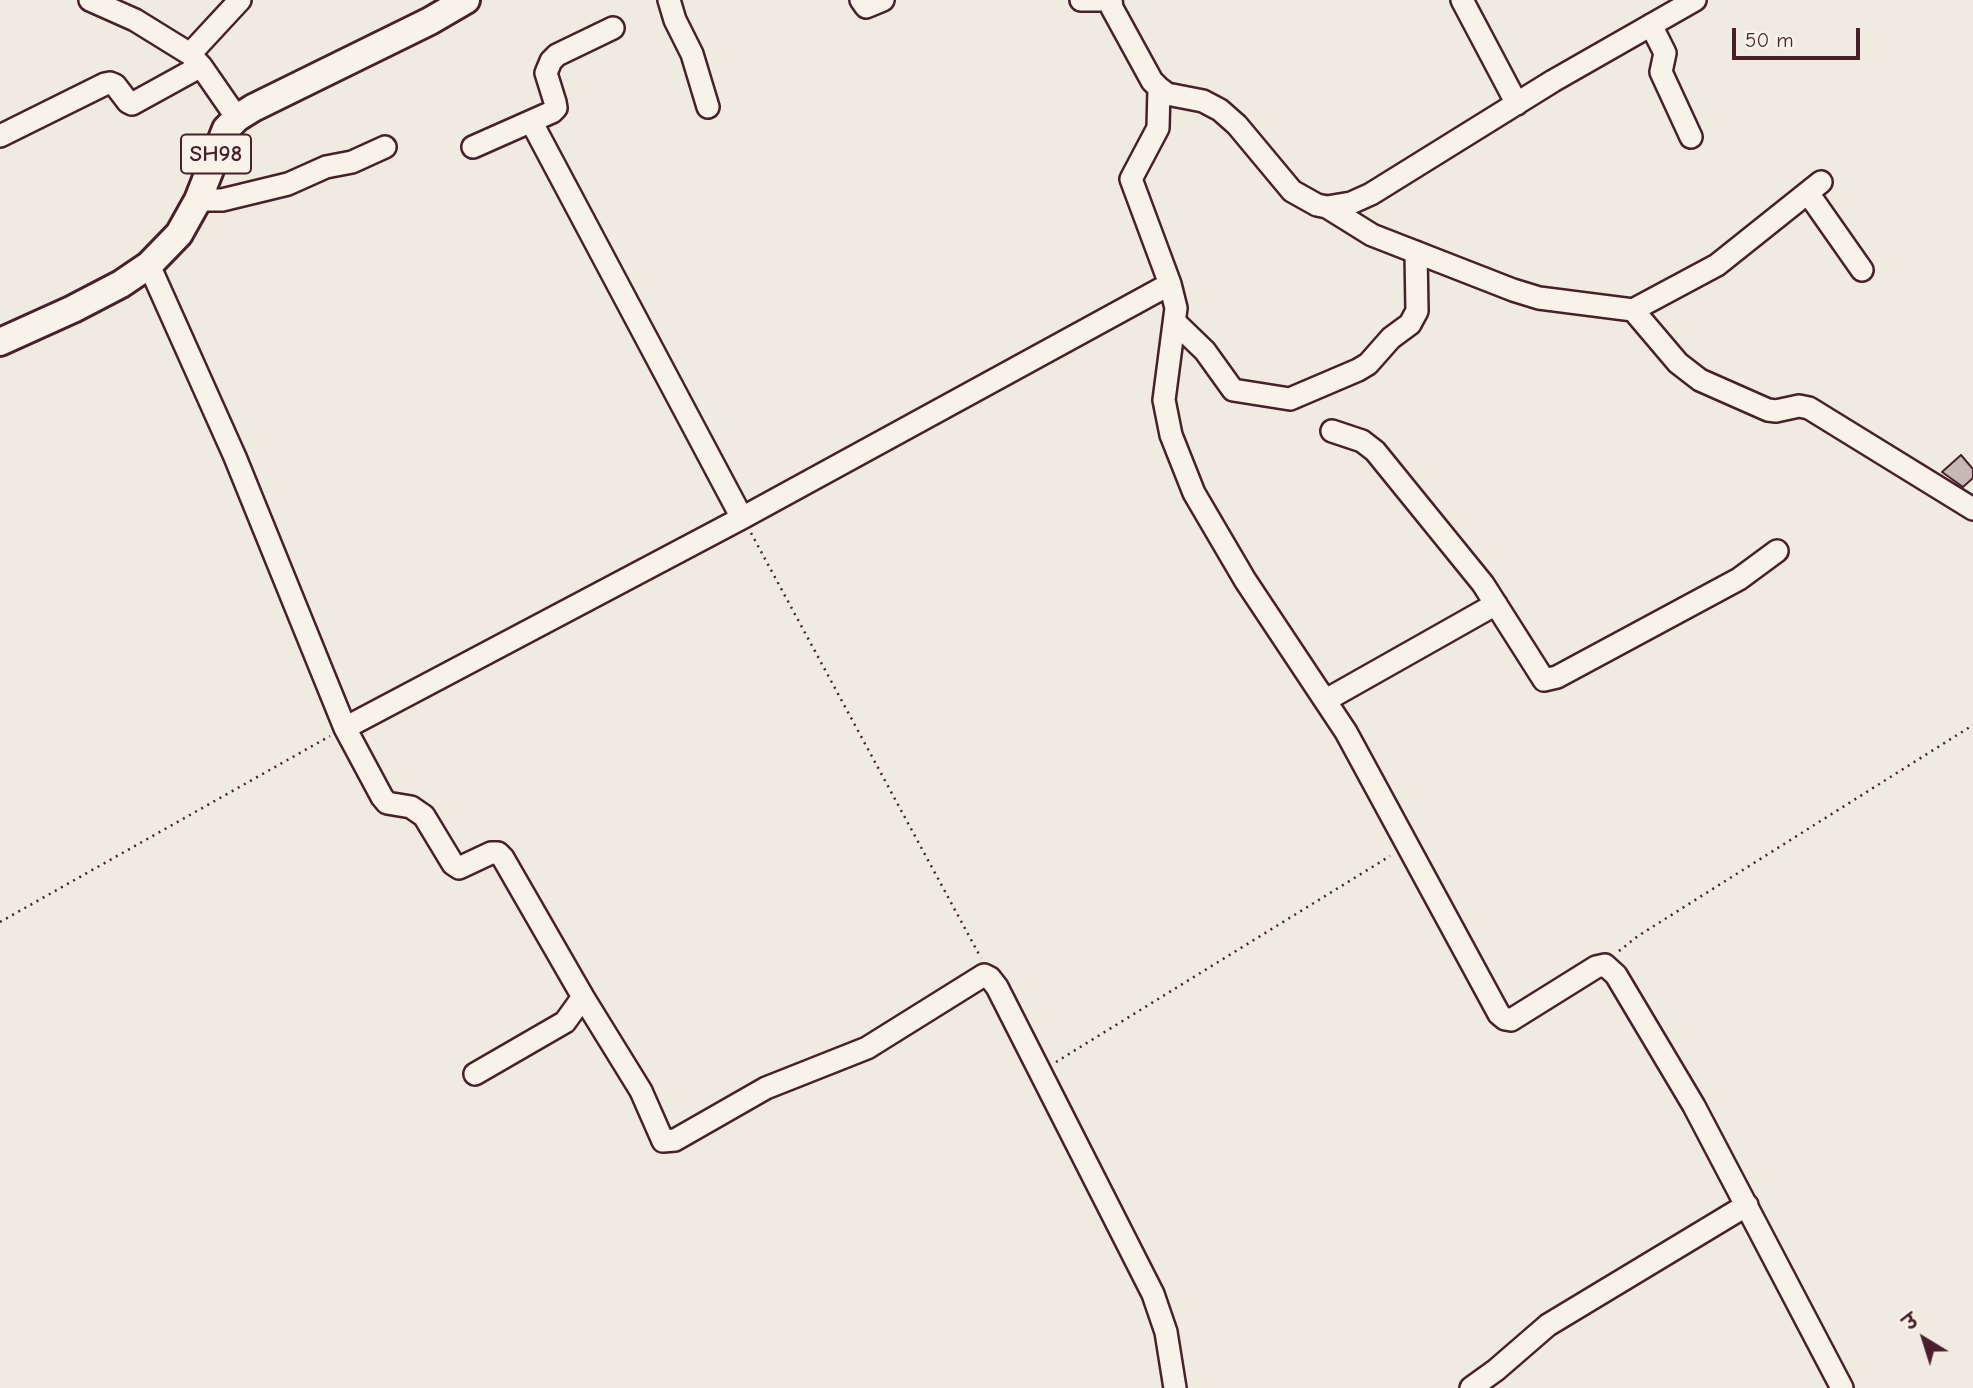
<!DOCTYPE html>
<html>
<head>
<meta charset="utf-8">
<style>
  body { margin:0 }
  #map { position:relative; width:1973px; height:1388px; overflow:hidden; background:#f0ebe0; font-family:"Comic Neue","Playpen Sans Deva",sans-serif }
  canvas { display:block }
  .north { position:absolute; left:1889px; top:1304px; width:70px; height:70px; -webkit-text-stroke:5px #f7f3e8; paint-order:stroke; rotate:322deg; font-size:19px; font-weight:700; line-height:28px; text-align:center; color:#4a1f2b }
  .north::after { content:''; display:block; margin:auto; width:24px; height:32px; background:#4a1f2b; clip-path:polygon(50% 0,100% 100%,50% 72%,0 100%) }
  .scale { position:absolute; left:1732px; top:28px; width:128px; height:32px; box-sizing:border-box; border:4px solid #4a1f2b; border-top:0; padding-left:9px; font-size:21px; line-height:24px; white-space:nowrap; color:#4a1f2b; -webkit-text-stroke:5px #f7f3e8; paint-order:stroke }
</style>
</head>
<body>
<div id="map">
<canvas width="1973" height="1388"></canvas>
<div class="north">उ</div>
<div class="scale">50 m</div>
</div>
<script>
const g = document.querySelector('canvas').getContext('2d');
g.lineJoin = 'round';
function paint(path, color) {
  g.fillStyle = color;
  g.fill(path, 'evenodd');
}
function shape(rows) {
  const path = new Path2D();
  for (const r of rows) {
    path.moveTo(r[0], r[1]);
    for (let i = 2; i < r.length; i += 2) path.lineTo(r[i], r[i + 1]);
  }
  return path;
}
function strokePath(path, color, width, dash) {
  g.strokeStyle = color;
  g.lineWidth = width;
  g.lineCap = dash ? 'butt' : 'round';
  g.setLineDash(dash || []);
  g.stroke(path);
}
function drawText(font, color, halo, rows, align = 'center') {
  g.font = font + ' "Comic Neue",sans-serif';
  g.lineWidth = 5;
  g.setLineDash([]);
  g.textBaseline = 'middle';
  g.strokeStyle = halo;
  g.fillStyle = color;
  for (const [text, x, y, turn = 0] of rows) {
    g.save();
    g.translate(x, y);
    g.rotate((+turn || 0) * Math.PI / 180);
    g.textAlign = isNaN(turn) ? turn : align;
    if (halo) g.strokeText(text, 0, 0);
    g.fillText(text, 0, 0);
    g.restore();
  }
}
const building = shape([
  [1961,455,1973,469,1973,478,1963,487,1942,472,1961,455]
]);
paint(building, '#c6b8b3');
strokePath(building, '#4a1f2b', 2);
const minor = shape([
  [90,0,135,20,190,54,201,66,237,118],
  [669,0,675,20,692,54,708,107],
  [861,0,866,7,883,0],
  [1081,0,1111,0],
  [1111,0,1112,8,1152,81,1159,88,1167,94,1203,101,1220,110,1237,125,1292,191,1317,205,1327,207,1351,203,1371,194,1553,81,1695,0],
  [1462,0,1517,104],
  [1651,25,1665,53,1661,72,1691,137],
  [190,54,240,0],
  [1159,88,1158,128,1131,179,1170,284,1176,308,1164,400,1171,435,1194,493,1245,580,1346,732,1499,1014,1505,1019,1511,1020,1596,967,1605,965,1616,975,1694,1106,1842,1388],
  [532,123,742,518],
  [0,136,105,84,110,83,115,85,128,102,132,104,201,66],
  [473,147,552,112,556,108,555,102,546,73,551,61,557,55,613,28],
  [1808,193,1862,270],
  [198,200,222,200,288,184,326,167,352,162,385,147],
  [1327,207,1372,235,1513,290,1539,298,1633,310,1678,363,1700,380,1768,410,1776,411,1799,406,1809,408,1973,509],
  [149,265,235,457,345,728,382,797,387,803,411,807,424,816,453,864,459,868,491,853,498,853,503,858,583,997,641,1091,663,1141,675,1140,766,1088,867,1048,984,975,990,978,997,987,1153,1294,1166,1332,1175,1388],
  [1633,310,1717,265,1821,182],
  [1175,322,1205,351,1233,390,1290,399,1358,370,1368,364,1391,338,1410,324,1417,311,1416,252],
  [1332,431,1362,441,1375,451,1483,584,1544,680,1557,677,1739,579,1777,551],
  [1326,700,1496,604],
  [345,728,742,518,1170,284],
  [475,1074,565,1022,583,997],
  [1471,1388,1496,1370,1548,1325,1747,1205]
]);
const major = shape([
  [0,342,73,309,121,284,149,265,179,234,198,200,226,129,237,118,253,108,430,21,466,0]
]);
strokePath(minor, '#4a1f2b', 26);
strokePath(major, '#4a1f2b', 32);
strokePath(shape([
  [751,533,981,958],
  [0,922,330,736],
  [1619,951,1638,936,1973,725],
  [1056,1062,1390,856]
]), '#4a1f2b', 2.5, [2, 5]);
strokePath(minor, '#f7f3e8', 21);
strokePath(major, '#f7f3e8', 26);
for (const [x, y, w] of [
  [216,154,70]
]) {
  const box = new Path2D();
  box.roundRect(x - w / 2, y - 19.5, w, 39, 5);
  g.fillStyle = '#f7f3e8';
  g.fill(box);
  strokePath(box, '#4a1f2b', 2);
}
drawText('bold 23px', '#4a1f2b', null, [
  ["SH98",216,154]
]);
</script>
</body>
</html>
